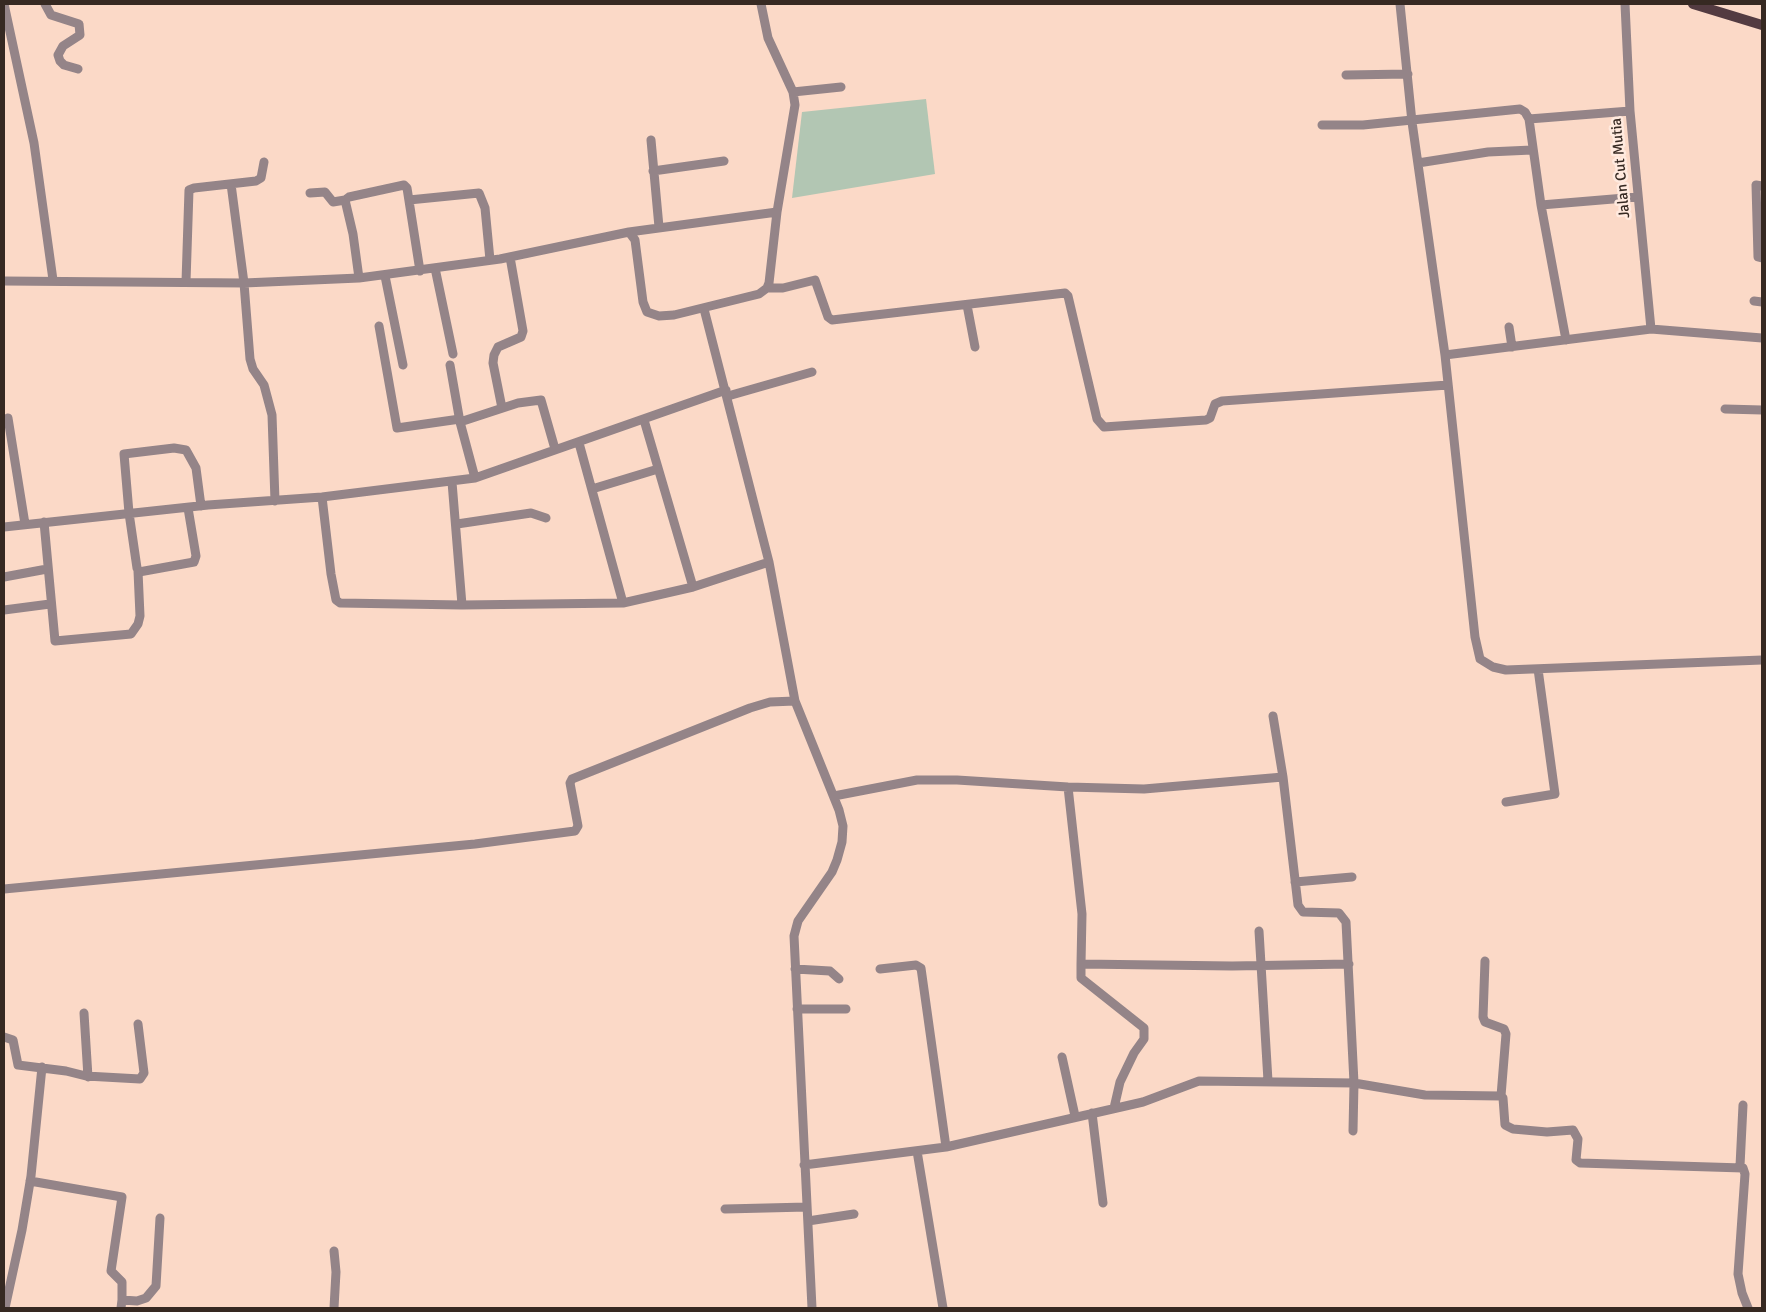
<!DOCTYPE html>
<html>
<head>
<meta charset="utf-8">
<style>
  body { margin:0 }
  #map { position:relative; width:1766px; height:1312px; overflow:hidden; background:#fbd9c7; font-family:Signika,sans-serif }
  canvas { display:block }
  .frame { position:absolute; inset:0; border:5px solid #362922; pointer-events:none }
</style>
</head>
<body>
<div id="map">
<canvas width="1766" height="1312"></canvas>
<div class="frame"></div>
</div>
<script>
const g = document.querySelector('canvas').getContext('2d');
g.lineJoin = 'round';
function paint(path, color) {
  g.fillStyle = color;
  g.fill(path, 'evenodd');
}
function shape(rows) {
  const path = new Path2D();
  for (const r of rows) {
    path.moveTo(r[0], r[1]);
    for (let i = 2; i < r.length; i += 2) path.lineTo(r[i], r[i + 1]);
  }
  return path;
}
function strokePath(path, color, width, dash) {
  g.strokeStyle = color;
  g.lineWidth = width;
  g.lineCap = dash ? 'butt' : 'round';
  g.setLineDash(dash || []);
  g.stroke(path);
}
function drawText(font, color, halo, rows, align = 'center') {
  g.font = font + ' Signika,sans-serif';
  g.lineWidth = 5;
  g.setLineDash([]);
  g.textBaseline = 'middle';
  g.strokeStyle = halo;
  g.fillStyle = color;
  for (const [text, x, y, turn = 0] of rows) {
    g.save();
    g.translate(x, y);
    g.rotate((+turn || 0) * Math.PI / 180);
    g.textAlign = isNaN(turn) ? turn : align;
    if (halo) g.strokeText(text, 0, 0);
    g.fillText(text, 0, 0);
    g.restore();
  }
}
paint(shape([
  [926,99,935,174,792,198,802,112]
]), '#b2c6b3');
strokePath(shape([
  [4,4,34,143,53,280],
  [45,4,51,15,79,24,80,35,63,46,58,55,60,61,64,65,78,69],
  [1400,4,1412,122,1445,355,1475,637,1480,659,1493,667,1506,670,1762,660],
  [1625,4,1630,111,1651,329],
  [1346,75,1408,74],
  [793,92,841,87],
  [1529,119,1630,111],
  [1322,125,1363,125,1520,109,1525,112,1529,119,1541,205,1566,340],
  [651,140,659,227],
  [1418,163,1488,152,1532,150],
  [653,171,724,161],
  [231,184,244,283,250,359,253,369,264,385,272,415,275,501],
  [1762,186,1756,185,1758,257,1762,258],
  [310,193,325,192,333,202,345,200],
  [409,200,479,193,485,208,490,260],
  [1541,205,1637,197],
  [629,232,777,212],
  [435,268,453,354],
  [385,276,403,365],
  [359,278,353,234,345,200,349,197,404,185,407,188,420,271],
  [4,281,244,283,359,278,500,259,629,232,635,240,643,302,647,312,659,316,674,315,759,294,767,288,769,283,777,212,795,105,793,92,768,38,761,4],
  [186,282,189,190,194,188,256,181,261,178,264,162],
  [767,288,783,288,815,280,828,317,832,320,1065,293,1068,296,1097,419,1104,427,1206,420,1210,418,1215,404,1222,401,1448,385],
  [1754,301,1762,302],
  [967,305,975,347],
  [704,309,769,562,795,701,839,810,843,826,842,842,837,860,832,872,798,921,794,936,812,1308],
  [379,326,397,428,460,419],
  [1509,327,1512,347],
  [1445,355,1651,329,1762,338],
  [450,365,460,422,475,478],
  [728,396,812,372],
  [502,408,493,363,494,355,498,347,521,337,523,331,510,257],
  [1725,409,1762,410],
  [8,418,25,524],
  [644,420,693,587],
  [460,422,518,403,541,400,555,449],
  [579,443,623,603],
  [452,482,462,605],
  [592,489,658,469],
  [322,497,331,574,336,600,340,603,462,605,623,603,693,587,769,562],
  [188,508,196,556,194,562,139,572,137,568,129,513,124,454,174,448,186,450,196,468,201,506],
  [44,522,55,641,131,634,138,624,140,616,138,571],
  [457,524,531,513,546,518],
  [4,527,208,505,322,497,475,478,726,390],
  [4,577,47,569],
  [4,610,50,604],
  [1273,716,1283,777,1298,905,1303,912,1339,913,1346,922,1354,1083,1425,1095,1501,1096],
  [1068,787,1082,914,1081,964,1232,966,1349,964],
  [834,796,917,780,957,780,1068,787,1144,789,1283,777],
  [1506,802,1555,794,1538,669],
  [1295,882,1352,877],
  [4,889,475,844,575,831,578,826,570,783,572,779,750,708,770,702,795,701],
  [1259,931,1268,1081],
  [1485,961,1483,1017,1485,1022,1504,1029,1506,1034,1501,1096,1503,1098,1505,1125,1513,1129,1547,1132,1573,1130,1578,1139,1576,1160,1580,1163,1743,1168,1745,1174,1738,1274,1742,1293,1748,1308],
  [1081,964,1081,978,1144,1028,1144,1039,1134,1053,1120,1082,1114,1108],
  [795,969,830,971,839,979],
  [880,969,916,965,921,968,946,1147],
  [797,1009,846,1009],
  [84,1013,88,1077],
  [4,1037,13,1040,18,1065,66,1071,86,1076,140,1079,144,1073,138,1024],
  [1062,1057,1075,1116],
  [1092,1113,1103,1203],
  [917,1151,943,1308],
  [804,1165,946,1147,1143,1102,1199,1081,1354,1083,1353,1131],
  [1740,1166,1743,1105],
  [30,1181,122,1197,111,1271,122,1282,122,1300],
  [725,1209,807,1207],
  [808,1221,854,1214],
  [334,1251,336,1272,334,1308],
  [5,1308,22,1230,31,1176,42,1067],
  [121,1308,122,1300,137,1301,146,1298,156,1286,160,1218]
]), '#948488', 9);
strokePath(shape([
  [1693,4,1762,25]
]), '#533b41', 10);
drawText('15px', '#362922', '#ffeadf', [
  ["Jalan Cut Mutia",1621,168,-95]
]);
</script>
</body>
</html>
